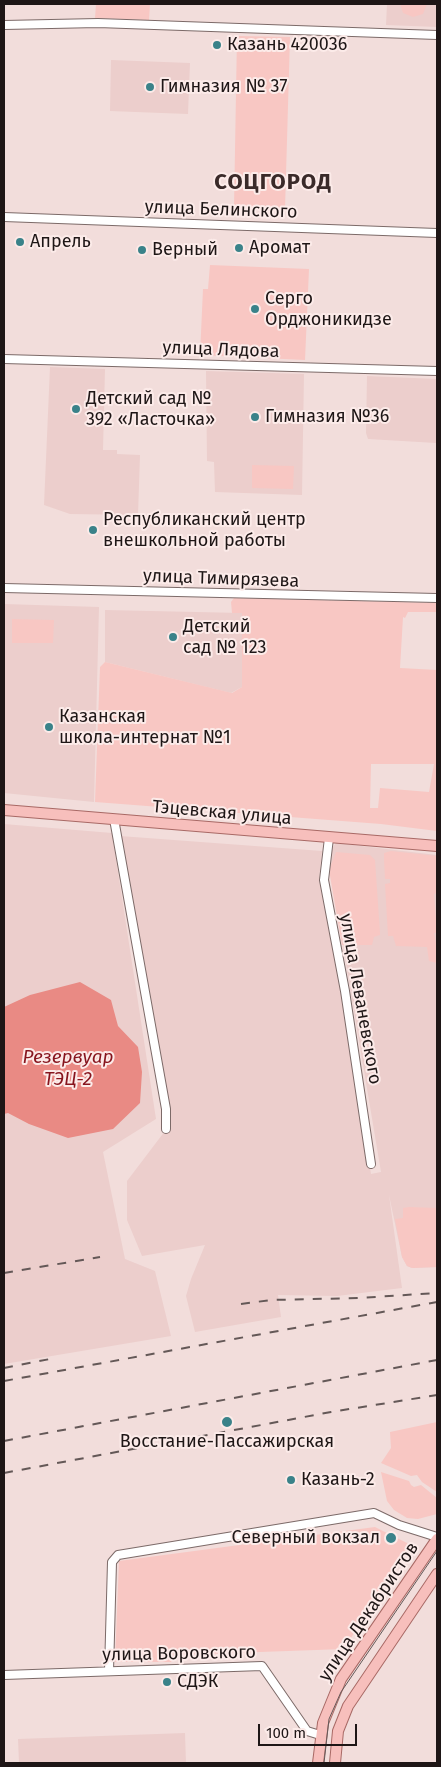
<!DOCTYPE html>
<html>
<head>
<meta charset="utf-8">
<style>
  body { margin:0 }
  #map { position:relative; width:441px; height:1767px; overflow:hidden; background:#f2dddb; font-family:"Fira Sans",sans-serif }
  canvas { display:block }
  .frame { position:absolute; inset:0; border:5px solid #1e1616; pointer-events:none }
  .scale { position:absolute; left:258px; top:1724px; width:99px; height:22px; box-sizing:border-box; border:2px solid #1e1616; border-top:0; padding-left:6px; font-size:15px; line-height:18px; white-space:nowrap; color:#1e1616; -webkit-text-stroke:4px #fcebe9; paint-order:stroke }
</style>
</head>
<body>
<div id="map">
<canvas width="441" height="1767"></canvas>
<div class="frame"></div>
<div class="scale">100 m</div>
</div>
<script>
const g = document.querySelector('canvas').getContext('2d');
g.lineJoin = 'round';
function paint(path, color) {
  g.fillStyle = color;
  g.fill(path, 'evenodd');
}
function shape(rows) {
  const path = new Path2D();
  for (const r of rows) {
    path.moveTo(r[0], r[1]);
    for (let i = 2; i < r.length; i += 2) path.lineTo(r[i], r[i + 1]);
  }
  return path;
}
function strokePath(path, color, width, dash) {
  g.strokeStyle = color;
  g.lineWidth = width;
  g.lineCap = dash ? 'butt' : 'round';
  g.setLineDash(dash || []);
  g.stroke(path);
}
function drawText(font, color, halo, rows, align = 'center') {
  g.font = font + ' "Fira Sans",sans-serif';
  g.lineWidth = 4;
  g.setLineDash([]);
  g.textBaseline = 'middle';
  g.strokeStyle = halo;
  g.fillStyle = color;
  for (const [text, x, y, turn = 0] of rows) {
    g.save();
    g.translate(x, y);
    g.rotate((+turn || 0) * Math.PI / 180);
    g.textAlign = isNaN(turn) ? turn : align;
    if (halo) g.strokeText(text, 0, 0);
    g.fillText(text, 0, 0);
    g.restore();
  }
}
paint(shape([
  [387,4,437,4,437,27,386,25],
  [111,60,190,63,188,114,110,111],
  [50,367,105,369,103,450,117,450,117,454,140,455,138,515,70,514,44,505],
  [206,371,304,374,302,495,215,492,214,462,207,461],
  [367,376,437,379,436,443,368,439,366,433],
  [4,604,99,607,94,802,4,793],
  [105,610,242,613,242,687,231,693,105,662],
  [4,824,112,833,156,1119,103,1152,125,1259,155,1271,171,1336,4,1364],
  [120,836,322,851,319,880,343,995,371,1174,381,1172,329,862,332,848,336,843,437,855,437,1267,412,1268,407,1266,402,1257,389,1195,402,1288,337,1296,278,1295,281,1317,195,1332,186,1296,191,1279,205,1245,142,1256,127,1220,127,1181,168,1127],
  [185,1733,186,1763,19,1763,18,1739]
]), '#eccecc');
paint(shape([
  [96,4,150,4,149,20,95,18],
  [400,4,427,4,423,14,413,17,403,13],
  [237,36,290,37,285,209,234,207],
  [210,265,309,269,305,360,200,355,203,289,208,289],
  [252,465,294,466,293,489,252,488],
  [234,598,437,603,437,612,408,612,405,618,403,617,400,668,437,670,437,831,381,824,95,802,100,667,105,662,232,693,242,687,242,613,232,613,231,602],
  [371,764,434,764,429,792,380,788,378,808,370,808],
  [12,619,54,620,53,643,12,643],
  [391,851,437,856,437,893,434,894,437,933,434,933,437,948,437,963,429,961,427,947,396,946,393,936,388,936,385,884,390,883,390,879,385,879,384,859,384,853],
  [336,852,370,855,375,860,380,933,380,935,374,937,372,945,342,945,329,870],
  [409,1207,437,1208,437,1267,412,1268,407,1266,402,1257,395,1219,403,1218,403,1208],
  [437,1422,437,1492,422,1482,417,1475,411,1476,381,1463,391,1448,390,1432],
  [381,1472,409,1481,411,1485,414,1487,421,1485,437,1498,437,1514,418,1519,407,1518,394,1510,387,1501],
  [375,1527,413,1546,390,1576,344,1649,176,1655,171,1662,115,1662,119,1561]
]), '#f8c7c3');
paint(shape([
  [80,982,111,1000,118,1026,138,1047,142,1072,140,1103,113,1129,68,1138,29,1124,8,1113,4,1114,4,1007,30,995]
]), '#e98a84');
const minor = shape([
  [4,25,98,23,437,35],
  [4,217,437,233],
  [4,359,437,371],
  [4,588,437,598],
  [114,819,166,1109,166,1129],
  [329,838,324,880,345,991,371,1164],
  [109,1671,112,1562,118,1555,374,1513,399,1525,437,1537],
  [4,1675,262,1666,307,1731,320,1735]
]);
const major = shape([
  [4,810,437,846],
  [318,1763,323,1723,341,1679,437,1539],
  [335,1763,338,1731,348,1706,437,1574]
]);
strokePath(minor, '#7c6a68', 10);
strokePath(major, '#a86965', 12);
strokePath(minor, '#fff', 8);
strokePath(major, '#f7bfbc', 10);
strokePath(shape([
  [324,1763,329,1719,341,1692,437,1551]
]), '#645857', 1);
strokePath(shape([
  [4,1273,100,1257],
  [241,1304,271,1300,358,1298,437,1293],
  [4,1368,50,1359],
  [4,1381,437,1302],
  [4,1441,437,1360],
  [4,1473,331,1412,437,1395]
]), '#645857', 2, [9, 9]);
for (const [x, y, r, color] of [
  [217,45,5,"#3a8289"],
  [150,87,5,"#3a8289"],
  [20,242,5,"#3a8289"],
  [239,248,5,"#3a8289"],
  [142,250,5,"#3a8289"],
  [255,309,5,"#3a8289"],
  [76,409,5,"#3a8289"],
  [255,417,5,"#3a8289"],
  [93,530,5,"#3a8289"],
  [173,637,5,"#3a8289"],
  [49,727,5,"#3a8289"],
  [227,1422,6,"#3a8289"],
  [291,1480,5,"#3a8289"],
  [391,1538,6,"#3a8289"],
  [167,1682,5,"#3a8289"]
]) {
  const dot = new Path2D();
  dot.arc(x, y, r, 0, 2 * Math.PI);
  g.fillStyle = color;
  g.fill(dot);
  strokePath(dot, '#fcebe9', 2);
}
drawText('18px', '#1e1616', '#fcebe9', [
  ["Казань 420036",227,45],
  ["Гимназия № 37",160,87],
  ["Апрель",30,242],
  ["Аромат",249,248],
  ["Верный",152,250],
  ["Серго",265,299],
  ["Орджоникидзе",265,320],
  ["Детский сад №",86,399],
  ["392 «Ласточка»",86,420],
  ["Гимназия №36",265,417],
  ["Республиканский центр",103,520],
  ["внешкольной работы",103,541],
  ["Детский",183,627],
  ["сад № 123",183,648],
  ["Казанская",59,717],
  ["школа-интернат №1",59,738],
  ["Восстание-Пассажирская",227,1442,"center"],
  ["Казань-2",301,1480],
  ["Северный вокзал",380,1538,"right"],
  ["СДЭК",177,1682]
], 'left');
drawText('18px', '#1e1616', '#fcebe9', [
  ["улица Белинского",221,210,2],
  ["улица Лядова",221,350,2],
  ["улица Тимирязева",221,579,2],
  ["Тэцевская улица",222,813,5],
  ["улица Леваневского",360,999,80],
  ["улица Декабристов",369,1612,-56],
  ["улица Воровского",179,1654,-1]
]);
drawText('italic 19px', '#87151e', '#fcebe9', [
  ["Резервуар",68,1058],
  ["ТЭЦ-2",68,1080]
]);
g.letterSpacing = '1px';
drawText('bold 22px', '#3a2a29', '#fcebe9', [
  ["СОЦГОРОД",273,183]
]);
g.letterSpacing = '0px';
</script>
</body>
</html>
